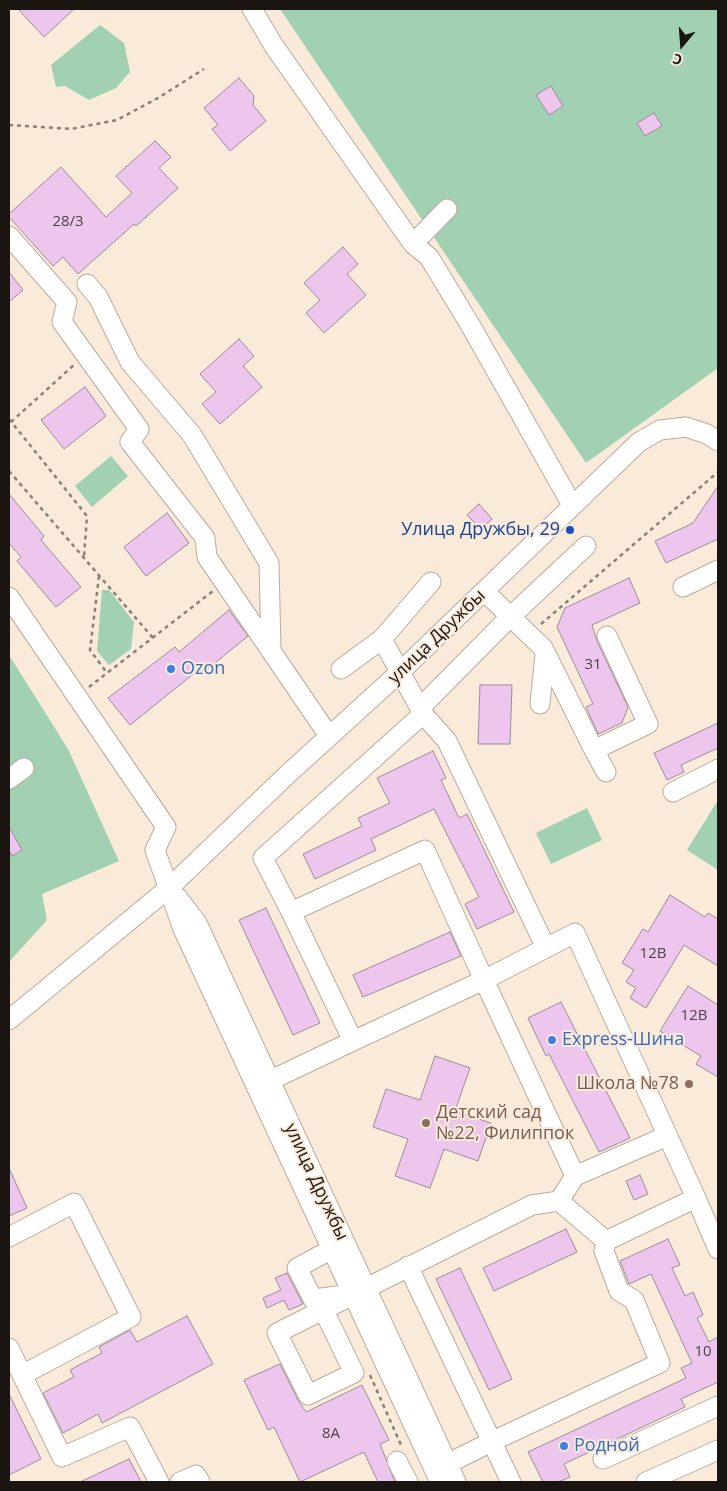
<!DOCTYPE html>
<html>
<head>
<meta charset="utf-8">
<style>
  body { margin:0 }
  #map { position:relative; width:727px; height:1491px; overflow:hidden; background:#f9eada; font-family:"Open Sans",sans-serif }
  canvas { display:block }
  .frame { position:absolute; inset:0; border:10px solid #1a1510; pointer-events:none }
  .north { position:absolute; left:657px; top:20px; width:50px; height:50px; -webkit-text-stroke:4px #f9eada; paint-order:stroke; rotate:198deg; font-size:14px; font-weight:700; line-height:20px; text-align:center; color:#1a1510 }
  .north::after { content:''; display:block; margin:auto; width:18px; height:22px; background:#1a1510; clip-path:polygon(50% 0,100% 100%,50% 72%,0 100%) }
</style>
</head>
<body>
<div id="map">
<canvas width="727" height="1491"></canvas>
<div class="frame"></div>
<div class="north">С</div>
</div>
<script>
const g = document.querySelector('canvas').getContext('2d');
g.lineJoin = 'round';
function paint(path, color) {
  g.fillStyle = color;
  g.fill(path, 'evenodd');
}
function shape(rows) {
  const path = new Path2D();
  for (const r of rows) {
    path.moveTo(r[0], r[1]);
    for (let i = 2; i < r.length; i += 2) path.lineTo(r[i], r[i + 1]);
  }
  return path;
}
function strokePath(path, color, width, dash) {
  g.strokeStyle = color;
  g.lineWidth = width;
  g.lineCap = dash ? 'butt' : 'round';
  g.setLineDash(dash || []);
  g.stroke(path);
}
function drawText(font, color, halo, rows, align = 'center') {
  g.font = font + ' "Open Sans",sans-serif';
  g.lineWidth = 4;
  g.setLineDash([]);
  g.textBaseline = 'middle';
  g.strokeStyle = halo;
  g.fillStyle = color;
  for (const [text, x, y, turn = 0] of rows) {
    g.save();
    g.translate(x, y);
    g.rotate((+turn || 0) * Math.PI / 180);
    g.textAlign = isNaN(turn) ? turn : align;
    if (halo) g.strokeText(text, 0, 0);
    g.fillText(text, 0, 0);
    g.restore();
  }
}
paint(shape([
  [280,9,718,9,718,368,586,463],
  [100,25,124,43,130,72,116,88,89,100,65,86,56,87,51,65],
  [111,456,128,476,92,507,75,486],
  [102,590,109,590,134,622,131,649,109,665,97,651],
  [9,655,68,749,119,861,42,894,47,920,9,962],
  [718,800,718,870,687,850],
  [587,808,602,840,551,864,536,833]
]), '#a1d0b3');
const building = shape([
  [18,9,74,9,44,37,18,9],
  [239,78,254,96,253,105,266,121,230,151,212,129,218,125,204,108,239,78],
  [551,86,563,106,549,115,536,95,551,86],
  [654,113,662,126,645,136,637,123,654,113],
  [155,141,171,157,159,168,178,188,136,226,134,224,78,274,63,257,53,266,9,217,9,214,61,167,106,217,132,193,116,176,155,141],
  [343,247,358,264,347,274,366,295,324,333,306,313,320,300,304,283,343,247],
  [9,272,23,290,9,302,9,272],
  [239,339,254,356,243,366,262,387,220,424,202,404,216,392,200,374,239,339],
  [85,387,106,416,64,449,41,420,85,387],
  [718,486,718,539,666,563,655,541,693,523,718,486],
  [9,494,44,536,41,540,81,587,56,607,17,561,21,557,9,543,9,494],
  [479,504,492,519,481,529,467,515,479,504],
  [167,513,189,543,146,576,124,547,167,513],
  [629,578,640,603,592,625,597,641,628,707,622,723,598,734,586,707,593,704,557,627,565,608,629,578],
  [229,610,248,636,200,675,197,671,130,725,108,698,175,647,179,652,229,610],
  [480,685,512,685,510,744,478,744,480,685],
  [718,723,718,748,681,765,684,772,667,780,654,753,718,723],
  [433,751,446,778,441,780,459,818,467,814,514,912,477,929,465,904,479,897,434,809,371,839,376,850,315,879,303,854,362,826,358,818,390,803,377,778,433,751],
  [9,827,22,850,12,856,9,850,9,827],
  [670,895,705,917,708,913,718,919,718,966,684,945,646,1008,630,998,636,988,626,982,634,970,622,963,643,929,648,932,670,895],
  [266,908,320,1023,293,1035,239,920,266,908],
  [450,932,461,956,363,997,353,975,450,932],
  [688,986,718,1005,718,1077,696,1064,701,1056,660,1031,688,986],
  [561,1002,630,1138,599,1152,549,1054,546,1056,528,1018,561,1002],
  [435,1056,470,1068,455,1111,491,1123,478,1161,444,1149,430,1188,395,1176,408,1139,373,1127,386,1089,420,1100,435,1056],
  [9,1168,27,1208,9,1216,9,1168],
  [640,1175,648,1194,634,1200,626,1181,640,1175],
  [566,1229,577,1252,494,1291,483,1268,566,1229],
  [668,1239,680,1265,672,1268,685,1296,693,1292,703,1315,697,1318,709,1342,718,1337,718,1382,681,1399,685,1407,564,1464,570,1477,558,1482,543,1482,528,1452,686,1378,681,1368,692,1363,651,1274,629,1284,620,1261,668,1239],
  [460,1268,512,1379,489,1390,436,1279,460,1268],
  [287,1273,303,1304,289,1310,284,1300,267,1308,263,1298,281,1290,275,1278,287,1273],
  [187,1316,213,1364,102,1423,98,1414,63,1433,43,1393,74,1377,70,1370,102,1353,99,1347,130,1330,137,1342,187,1316],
  [280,1364,298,1400,306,1412,362,1385,389,1440,380,1444,395,1482,378,1482,364,1452,300,1482,274,1427,268,1430,244,1380,280,1364],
  [9,1394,41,1459,9,1475,9,1394],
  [129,1459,141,1482,80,1482,129,1459]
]);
paint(building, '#edc6ee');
strokePath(building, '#9b8c9b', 1);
const minor = shape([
  [252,9,274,46,413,244],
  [447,209,413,244,429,257,472,328,572,505],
  [9,236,67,302,62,322,139,429,130,442,205,538,207,557,329,736],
  [87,284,98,297,130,362,192,435,269,563,271,650],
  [683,587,718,570],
  [485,592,543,648,594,750,648,724,607,636],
  [9,597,166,827,155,850,183,929,440,1482],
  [382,639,431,582],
  [341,669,382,639,423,714,447,741,546,948],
  [540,704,545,654],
  [420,708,510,617,586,546],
  [594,750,606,772],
  [9,779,24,768],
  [673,792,718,769],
  [178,898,197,923,456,1482],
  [291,912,263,858,423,714],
  [9,1020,170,887,289,773,399,673,639,442,660,430,686,427,707,434,718,441],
  [353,1041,484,980,575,1176],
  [269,1081,353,1041,291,912,425,850,484,980,575,933,696,1198],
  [559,1201,606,1241],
  [9,1237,74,1203,131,1317,22,1375],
  [332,1249,297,1268,313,1299,345,1295],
  [408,1266,511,1482],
  [324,1311,354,1373,308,1395,277,1333,532,1205,559,1201,575,1176,667,1136],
  [9,1348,62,1457,130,1427,159,1482],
  [603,1459,718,1406],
  [397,1461,408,1482],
  [447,1464,493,1441,660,1363,634,1300,619,1291,604,1251,606,1241,696,1198,718,1249],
  [180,1482,196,1475,200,1482],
  [646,1482,718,1450]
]);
strokePath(minor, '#baac9c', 21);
strokePath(shape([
  [9,125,71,129,117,120,158,98,204,69],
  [9,419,87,516,84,557],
  [11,422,75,364],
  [9,471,153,638],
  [99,576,90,650,107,673],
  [541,624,718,472],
  [89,687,213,591],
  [370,1375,401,1445]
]), '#8a8075', 2.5, [4, 4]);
strokePath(minor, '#fff', 19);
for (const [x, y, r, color] of [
  [570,530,5,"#1a4fb4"],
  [171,669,5,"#3f7fe0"],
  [552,1040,5,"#3f7fe0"],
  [689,1084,5,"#8d6e63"],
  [426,1123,5,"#8d6e63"],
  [564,1446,5,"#3f7fe0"]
]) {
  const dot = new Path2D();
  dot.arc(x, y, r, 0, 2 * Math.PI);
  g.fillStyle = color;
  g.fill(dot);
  strokePath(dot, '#f9eada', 2);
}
drawText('15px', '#4f4148', null, [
  ["28/3",68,222],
  ["31",593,665],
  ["12В",653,954],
  ["12В",694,1016],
  ["10",703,1352],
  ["8А",331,1434]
]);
drawText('18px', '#164399', '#f9eada', [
  ["Улица Дружбы, 29",560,530]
], 'right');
drawText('18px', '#1a1510', '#f9eada', [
  ["улица Дружбы",437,637,-44],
  ["улица Дружбы",316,1182,65]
]);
drawText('18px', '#366cbe', '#f9eada', [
  ["Ozon",181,669],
  ["Express-Шина",562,1040],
  ["Родной",574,1446]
], 'left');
drawText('18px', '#785e54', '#f9eada', [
  ["Школа №78",679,1084],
  ["Детский сад",436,1113,"left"],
  ["№22, Филиппок",436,1134,"left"]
], 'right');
</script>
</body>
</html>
